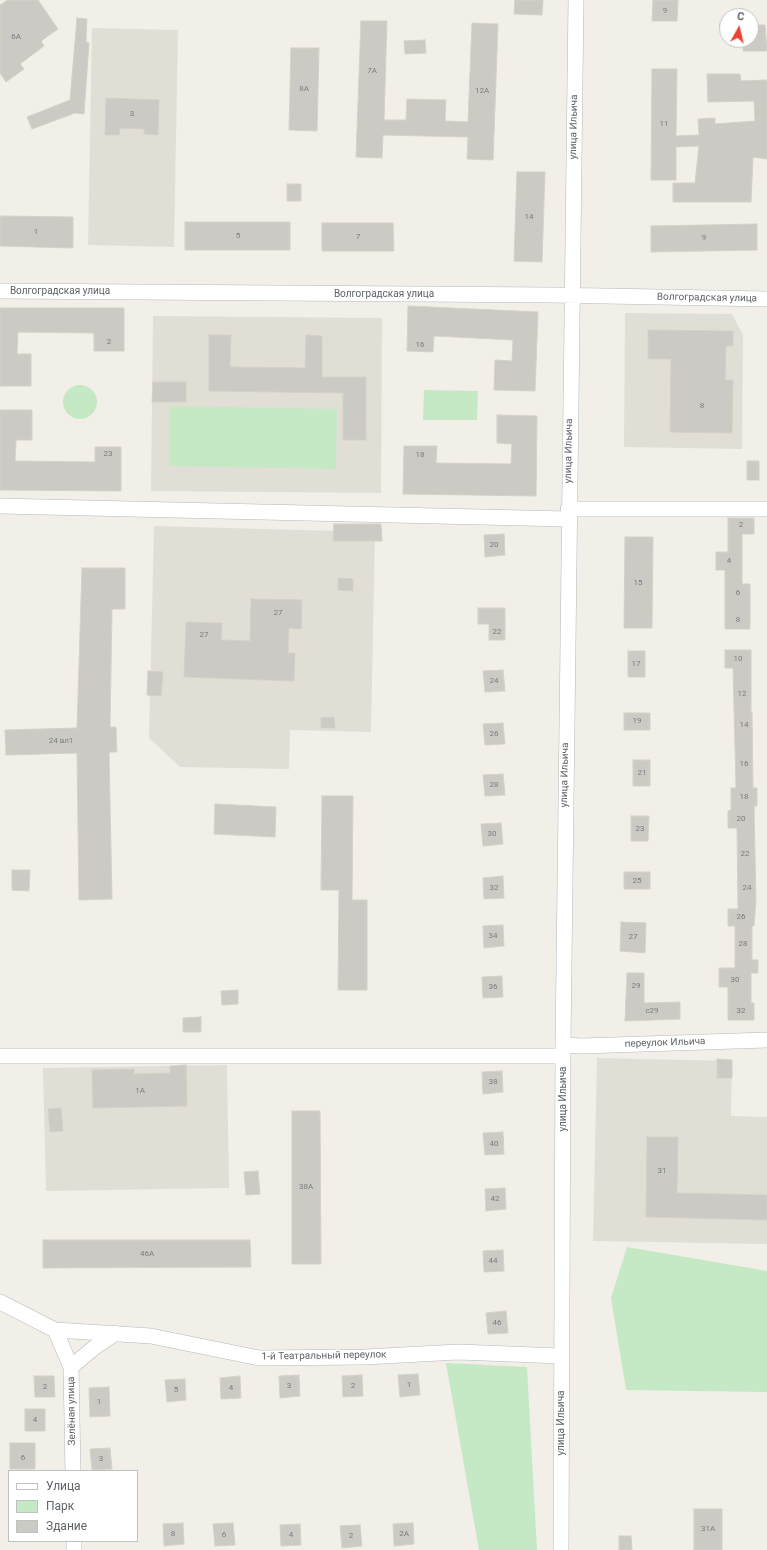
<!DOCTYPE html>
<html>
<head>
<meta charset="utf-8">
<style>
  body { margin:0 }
  #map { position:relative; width:767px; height:1550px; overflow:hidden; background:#f1efe8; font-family:Roboto,sans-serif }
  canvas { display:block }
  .legend { position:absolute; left:8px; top:1470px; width:130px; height:72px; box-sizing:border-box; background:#fff; border:1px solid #bfc1c3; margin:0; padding:5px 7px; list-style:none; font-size:12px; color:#5f6368 }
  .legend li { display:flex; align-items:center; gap:8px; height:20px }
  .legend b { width:20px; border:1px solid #bfc1c3 }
  .north { position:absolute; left:719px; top:8px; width:40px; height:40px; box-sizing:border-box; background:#fff; border:1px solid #bfc1c3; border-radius:50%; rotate:8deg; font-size:11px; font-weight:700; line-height:16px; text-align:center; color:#5f6368 }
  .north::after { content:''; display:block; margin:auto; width:14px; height:18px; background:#ea4335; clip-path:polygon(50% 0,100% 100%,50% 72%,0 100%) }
</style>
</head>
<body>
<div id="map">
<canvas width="767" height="1550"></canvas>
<ul class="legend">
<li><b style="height:5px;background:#fff"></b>Улица</li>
<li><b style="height:11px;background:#c5e8c5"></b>Парк</li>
<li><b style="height:11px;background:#cccac5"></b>Здание</li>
</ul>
<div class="north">С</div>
</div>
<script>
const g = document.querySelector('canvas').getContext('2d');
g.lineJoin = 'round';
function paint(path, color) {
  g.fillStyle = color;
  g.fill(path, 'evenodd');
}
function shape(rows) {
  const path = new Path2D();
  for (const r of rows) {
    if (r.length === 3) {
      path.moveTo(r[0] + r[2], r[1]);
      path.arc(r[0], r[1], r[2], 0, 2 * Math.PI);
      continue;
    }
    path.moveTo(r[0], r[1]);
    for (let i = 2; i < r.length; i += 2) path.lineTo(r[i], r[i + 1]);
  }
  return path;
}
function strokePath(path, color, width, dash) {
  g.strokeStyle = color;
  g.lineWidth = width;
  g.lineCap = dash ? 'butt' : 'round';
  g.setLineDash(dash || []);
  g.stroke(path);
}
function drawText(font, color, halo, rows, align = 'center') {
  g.font = font + ' Roboto,sans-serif';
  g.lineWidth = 3;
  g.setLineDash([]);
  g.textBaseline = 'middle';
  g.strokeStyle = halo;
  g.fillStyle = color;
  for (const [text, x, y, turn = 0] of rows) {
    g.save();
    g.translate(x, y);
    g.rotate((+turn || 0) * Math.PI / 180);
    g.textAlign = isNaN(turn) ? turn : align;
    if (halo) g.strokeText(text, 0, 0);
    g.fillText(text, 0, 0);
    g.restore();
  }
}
paint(shape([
  [92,28,178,30,174,247,88,245],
  [625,313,732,314,743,335,742,449,624,447],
  [153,316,382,318,381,493,151,491],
  [154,526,375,532,371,732,290,730,289,769,180,767,149,738],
  [597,1058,732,1061,731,1116,767,1117,767,1244,593,1241],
  [227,1065,229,1188,46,1191,43,1068]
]), '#e1ded6');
paint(shape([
  [80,402,17],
  [424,390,478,391,477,420,423,420],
  [170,406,337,409,336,469,169,466],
  [627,1247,767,1271,767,1392,626,1390,611,1298],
  [446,1363,527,1367,537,1550,479,1550]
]), '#c5e8c5');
const building = shape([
  [8,0,38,0,58,29,41,41,44,46,20,64,24,69,6,82,0,73,0,5,8,0],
  [515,0,543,0,542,15,514,14,515,0],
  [653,0,678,0,677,21,652,21,653,0],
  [77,18,87,19,86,42,89,43,84,114,75,113,32,129,27,117,70,100,77,18],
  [361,21,387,21,384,120,406,120,407,99,446,100,445,121,468,122,472,23,498,24,493,160,467,159,468,137,383,135,382,158,356,157,361,21],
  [751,25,765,25,767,51,743,51,743,40,751,40,751,25],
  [425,40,426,53,405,54,404,41,425,40],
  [291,48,319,48,317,131,289,130,291,48],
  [652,69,677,69,676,136,699,135,698,119,715,118,715,124,755,121,754,101,708,102,707,74,740,74,741,81,767,80,767,159,753,157,751,202,673,202,673,183,695,183,699,146,676,147,676,180,651,180,652,69],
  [106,98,159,100,158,135,144,134,144,129,120,128,119,135,105,135,106,98],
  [517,172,545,172,542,262,514,261,517,172],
  [287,184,301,184,301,201,287,201,287,184],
  [0,216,73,217,73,248,0,246,0,216],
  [185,222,290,222,290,250,185,250,185,222],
  [322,223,393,223,394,251,322,251,322,223],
  [757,224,757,250,651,252,651,226,757,224],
  [408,306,538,312,535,391,494,390,495,360,512,361,513,340,434,336,433,352,407,351,408,306],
  [0,308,124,308,124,351,94,351,94,333,18,332,17,354,31,354,31,386,0,386,0,308],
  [648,330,733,331,733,346,726,346,725,380,733,380,732,433,670,432,671,359,648,359,648,330],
  [209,335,231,335,230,367,305,368,306,335,322,336,322,377,366,377,366,440,343,440,343,393,209,391,209,335],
  [153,382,186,382,186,402,152,402,153,382],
  [0,410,32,410,32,440,16,440,15,461,95,462,95,447,121,447,121,491,0,490,0,410],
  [497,415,537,416,536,496,403,494,404,446,437,446,436,463,511,464,512,444,497,443,497,415],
  [747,461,759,461,759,480,747,480,747,461],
  [728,518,754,518,754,534,742,534,742,584,750,584,750,629,725,629,725,570,716,570,716,552,728,552,728,518],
  [334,524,381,524,382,541,333,541,334,524],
  [504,534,505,555,485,557,484,535,504,534],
  [625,537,653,537,652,628,624,628,625,537],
  [82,568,125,568,125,609,112,609,110,727,116,727,117,752,109,752,112,899,79,900,77,753,6,755,5,730,77,728,82,568],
  [338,578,353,579,353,591,338,590,338,578],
  [251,599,302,600,301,629,289,628,288,653,295,653,294,681,184,677,186,622,222,623,221,640,250,641,251,599],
  [478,608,505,608,505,640,489,640,489,624,478,624,478,608],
  [725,650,751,650,751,712,752,712,753,788,757,788,757,806,754,806,756,901,754,926,752,926,752,960,758,960,758,973,751,973,751,1003,754,1003,754,1020,728,1020,728,987,719,987,719,968,735,968,735,926,728,926,728,909,738,909,737,828,728,828,728,811,731,810,731,788,736,788,733,668,725,668,725,650],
  [628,651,645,651,645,677,628,677,628,651],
  [503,670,505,691,485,692,483,671,503,670],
  [148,671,163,672,161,696,147,695,148,671],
  [624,713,650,713,650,730,624,730,624,713],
  [334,717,335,728,321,728,321,718,334,717],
  [503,723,505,744,485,745,483,724,503,723],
  [633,760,650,760,650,786,633,786,633,760],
  [503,774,505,795,485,796,483,775,503,774],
  [322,796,353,796,352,900,367,900,367,990,338,990,339,890,321,890,322,796],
  [215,804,276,807,275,837,214,834,215,804],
  [631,816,649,816,648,841,631,841,631,816],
  [501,823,503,844,483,846,481,824,501,823],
  [12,870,30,870,29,891,12,890,12,870],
  [624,872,650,872,650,889,624,889,624,872],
  [503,876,504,898,484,899,483,878,503,876],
  [621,922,646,923,645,953,620,951,621,922],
  [503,925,504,946,484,948,483,926,503,925],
  [627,973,644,973,644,1003,680,1002,680,1019,625,1021,627,973],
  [502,976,503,997,483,998,482,977,502,976],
  [238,990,238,1004,222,1005,221,991,238,990],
  [201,1017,201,1032,183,1032,183,1018,201,1017],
  [717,1059,732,1060,732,1078,717,1078,717,1059],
  [186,1065,187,1106,93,1108,92,1070,134,1069,134,1074,170,1073,170,1066,186,1065],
  [502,1071,503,1092,483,1094,482,1072,502,1071],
  [61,1108,63,1131,50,1132,48,1109,61,1108],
  [292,1111,320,1111,321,1264,292,1264,292,1111],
  [503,1132,504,1154,485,1155,483,1133,503,1132],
  [647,1137,678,1137,677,1193,767,1195,767,1220,646,1217,647,1137],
  [258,1171,260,1194,246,1195,244,1172,258,1171],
  [505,1188,506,1209,486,1211,485,1189,505,1188],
  [43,1240,250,1240,251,1267,43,1268,43,1240],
  [503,1250,504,1271,484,1272,483,1251,503,1250],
  [506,1311,508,1333,488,1334,486,1313,506,1311],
  [418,1374,420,1395,400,1397,398,1375,418,1374],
  [299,1375,300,1396,280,1398,279,1376,299,1375],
  [362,1375,363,1396,343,1397,342,1376,362,1375],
  [34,1376,54,1376,55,1397,35,1397,34,1376],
  [240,1376,241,1398,221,1399,220,1378,240,1376],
  [185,1379,186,1400,167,1402,165,1380,185,1379],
  [109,1387,110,1416,90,1417,89,1388,109,1387],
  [25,1409,45,1409,45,1431,25,1431,25,1409],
  [10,1443,35,1443,35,1469,10,1469,10,1443],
  [110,1448,112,1469,92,1470,90,1449,110,1448],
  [694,1509,722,1509,722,1550,694,1550,694,1509],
  [183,1523,184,1544,164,1546,163,1524,183,1523],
  [233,1523,235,1545,215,1546,213,1524,233,1523],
  [413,1523,414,1544,394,1546,393,1524,413,1523],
  [300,1524,301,1545,281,1546,280,1525,300,1524],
  [360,1525,362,1546,342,1548,340,1526,360,1525],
  [619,1536,631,1536,632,1550,619,1550,619,1536]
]);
paint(building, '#cccac5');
strokePath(building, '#d6d1c6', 1);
const minor = shape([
  [0,291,551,295,767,299],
  [0,506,568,519],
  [568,509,767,509],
  [563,1045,582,1046,767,1040],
  [0,1056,563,1056],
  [0,1302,55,1330,151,1336,259,1358,365,1357,458,1352,561,1356],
  [55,1330,71,1367,73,1471],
  [71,1367,95,1347,116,1333],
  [74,1541,74,1550],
  [561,1550,563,1045,576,0]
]);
strokePath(minor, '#b5b8bc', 16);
strokePath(minor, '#fff', 15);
drawText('8px', '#7a7d7f', null, [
  ["9",665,11],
  ["6А",16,37],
  ["7А",372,71],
  ["8А",304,89],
  ["12А",482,91],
  ["3",132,114],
  ["11",664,124],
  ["14",529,217],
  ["1",36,232],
  ["5",238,236],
  ["7",358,237],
  ["9",704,238],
  ["2",109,342],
  ["16",420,345],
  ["8",702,406],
  ["23",108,454],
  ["18",420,455],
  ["2",741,525],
  ["20",494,545],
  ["4",729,561],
  ["15",638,583],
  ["6",738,593],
  ["27",278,613],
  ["8",738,620],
  ["22",497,632],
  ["27",204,635],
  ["10",738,659],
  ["17",636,664],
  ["24",494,681],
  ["12",742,694],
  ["19",637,721],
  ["14",744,725],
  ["26",494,734],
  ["24 вл1",61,741],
  ["16",744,764],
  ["21",642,773],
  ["28",494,785],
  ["18",744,797],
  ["20",741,819],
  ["23",640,829],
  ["30",492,834],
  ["22",745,854],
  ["25",637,881],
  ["32",494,888],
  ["24",747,888],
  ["26",741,917],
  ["34",493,936],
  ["27",633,937],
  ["28",743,944],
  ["30",735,980],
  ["29",636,986],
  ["36",493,987],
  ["с29",652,1011],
  ["32",741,1011],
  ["38",493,1082],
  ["1А",140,1091],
  ["40",494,1144],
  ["31",662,1171],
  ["38А",306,1187],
  ["42",495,1199],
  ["46А",147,1254],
  ["44",493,1261],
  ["46",497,1323],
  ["1",409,1385],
  ["3",289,1386],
  ["2",353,1386],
  ["2",45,1387],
  ["4",231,1388],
  ["5",176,1390],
  ["1",99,1402],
  ["4",35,1420],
  ["6",23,1458],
  ["3",101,1459],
  ["31А",708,1529],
  ["8",173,1534],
  ["2А",404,1534],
  ["6",224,1535],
  ["4",291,1535],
  ["2",351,1536]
]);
drawText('10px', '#5f6368', '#fff', [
  ["улица Ильича",574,127,-89],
  ["Волгоградская улица",60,291],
  ["Волгоградская улица",384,294],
  ["Волгоградская улица",707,298,1],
  ["улица Ильича",569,451,-89],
  ["улица Ильича",565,775,-89],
  ["переулок Ильича",665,1043,-2],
  ["улица Ильича",563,1099,-90],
  ["1-й Театральный переулок",324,1356,-1],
  ["Зелёная улица",72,1411,-91],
  ["улица Ильича",561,1423,-90]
]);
</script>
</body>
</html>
